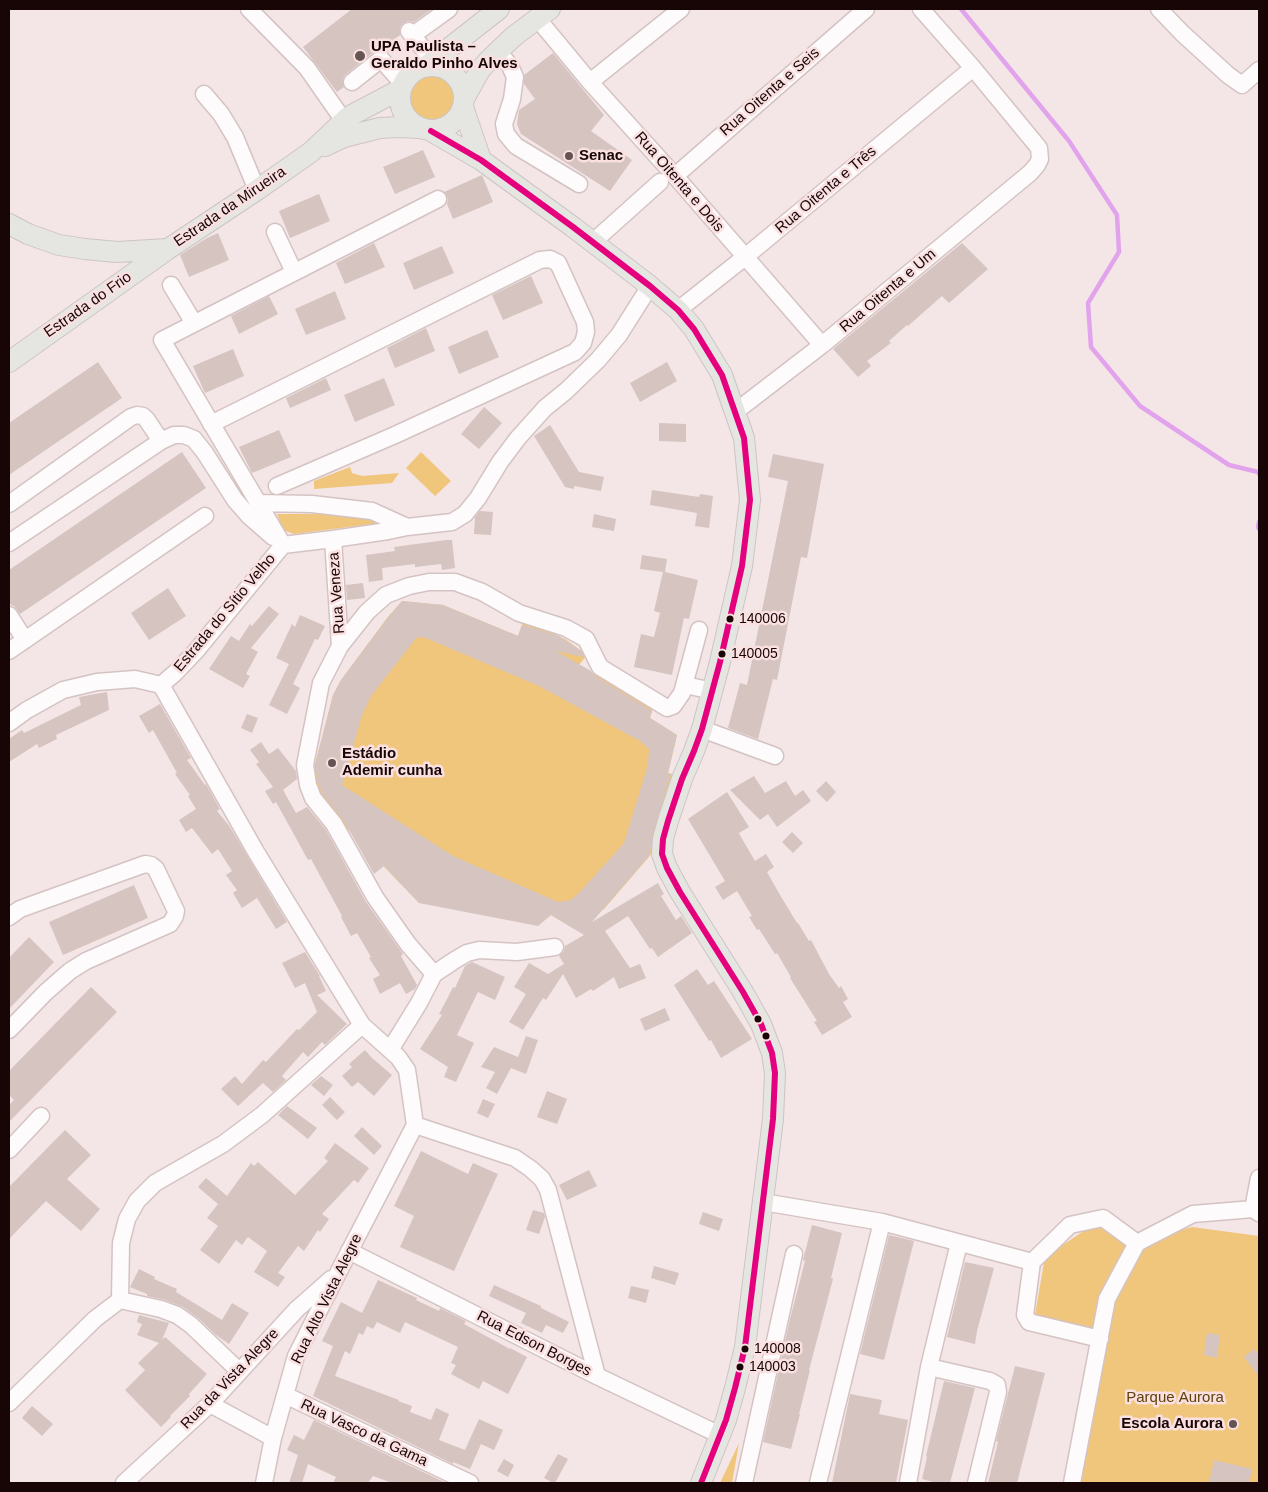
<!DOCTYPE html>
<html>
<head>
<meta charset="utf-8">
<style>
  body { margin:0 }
  #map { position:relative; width:1268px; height:1492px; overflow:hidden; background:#f4e6e6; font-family:Arial,sans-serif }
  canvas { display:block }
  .frame { position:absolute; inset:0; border:10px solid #180606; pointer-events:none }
</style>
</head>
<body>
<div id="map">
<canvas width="1268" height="1492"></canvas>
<div class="frame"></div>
</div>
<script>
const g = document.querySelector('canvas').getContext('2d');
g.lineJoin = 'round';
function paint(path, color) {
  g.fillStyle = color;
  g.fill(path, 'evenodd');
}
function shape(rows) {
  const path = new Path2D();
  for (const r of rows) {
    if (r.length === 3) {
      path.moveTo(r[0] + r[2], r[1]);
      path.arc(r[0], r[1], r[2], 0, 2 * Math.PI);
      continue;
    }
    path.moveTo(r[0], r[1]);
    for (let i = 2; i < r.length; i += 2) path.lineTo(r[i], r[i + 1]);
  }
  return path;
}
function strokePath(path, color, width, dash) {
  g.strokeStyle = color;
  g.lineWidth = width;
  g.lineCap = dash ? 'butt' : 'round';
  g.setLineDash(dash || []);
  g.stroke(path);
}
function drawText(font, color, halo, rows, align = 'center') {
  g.font = font + ' Arial,sans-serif';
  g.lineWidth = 5;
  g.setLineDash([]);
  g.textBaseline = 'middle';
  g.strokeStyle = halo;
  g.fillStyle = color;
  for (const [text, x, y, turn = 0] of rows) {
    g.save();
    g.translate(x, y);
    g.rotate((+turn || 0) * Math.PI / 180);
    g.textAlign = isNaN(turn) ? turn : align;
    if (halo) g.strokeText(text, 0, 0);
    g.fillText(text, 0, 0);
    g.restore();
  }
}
paint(shape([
  [434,98,25],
  [421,452,451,481,435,496,406,468],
  [350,467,352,473,362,476,399,473,392,483,314,489,314,481],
  [277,514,348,514,380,523,294,534,283,530],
  [402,601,443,605,518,636,523,622,554,634,565,639,587,655,579,665,653,708,650,718,677,735,668,773,676,775,654,851,604,909,571,927,551,915,419,903,316,796,314,768,333,695,341,680,387,618],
  [1103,1218,1137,1243,1192,1227,1259,1236,1259,1483,1072,1483,1100,1339,1033,1326,1045,1257],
  [739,1443,732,1483,720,1483]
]), '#f0c67c');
strokePath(shape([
  [961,9,1069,141,1117,215,1119,252,1088,303,1091,347,1140,406,1229,465,1258,472,1259,474],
  [1259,522,1258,527,1259,529]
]), '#e1a4ec', 4.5);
paint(shape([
  [352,9,432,9,414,22,408,21,402,24,400,28,400,35,392,41,393,49,389,52,384,49,379,49,375,51,345,75,343,79,344,87,337,92,303,47],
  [553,53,604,115,591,131,632,160,610,191,521,134,517,124,519,110,535,99,524,84,524,75],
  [423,150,435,177,395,194,383,167],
  [482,175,493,202,453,219,447,204,448,199,444,192],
  [319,194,330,221,290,238,279,211],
  [218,233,229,260,189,277,180,255,207,238],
  [374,243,385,267,345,284,336,263],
  [962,243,988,269,949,303,942,296,908,326,907,325,889,341,891,343,867,361,871,366,858,377,833,349],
  [442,246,454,273,414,290,403,263],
  [531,276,543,303,503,320,492,295],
  [335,291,346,319,306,335,295,309],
  [269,296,278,314,239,334,231,316],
  [426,328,435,351,395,368,387,348],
  [487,330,499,357,459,374,448,347],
  [233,349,244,376,205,393,193,366],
  [98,362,122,398,9,475,9,423],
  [667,362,677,381,640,402,630,383],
  [326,378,331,390,290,408,286,398],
  [384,378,395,405,355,422,344,395],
  [484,407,502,423,479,449,461,434],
  [659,423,686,424,686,442,659,441],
  [550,425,579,472,604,477,601,491,574,486,574,489,565,487,534,436],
  [279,430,291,457,252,473,239,447],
  [182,452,206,488,20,614,14,606,11,605,9,602,9,570],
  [773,454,824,464,807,558,801,557,777,680,773,679,758,739,728,728,740,683,747,685,788,481,768,477],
  [652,490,699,497,700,494,713,496,709,528,695,526,697,513,650,505],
  [480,511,493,512,491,535,474,534,475,517],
  [594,514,616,519,614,531,592,527],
  [446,540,452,540,455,568,442,570,441,564,415,567,415,564,382,568,383,580,369,582,366,555,395,551,394,547],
  [642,555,667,559,665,572,698,580,689,619,684,618,672,675,634,667,641,634,654,637,660,613,654,611,663,572,640,569],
  [363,583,365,598,347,600,346,585],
  [168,588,186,616,149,640,131,613],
  [402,601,443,605,518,636,522,625,559,636,580,650,584,657,556,651,591,671,595,676,652,711,650,718,677,735,668,773,671,774,652,836,650,855,592,922,658,883,664,894,661,896,676,920,681,916,692,933,658,957,652,948,650,949,628,916,605,931,630,968,640,964,646,978,619,989,614,977,593,991,591,989,576,998,563,974,546,1000,543,998,523,1030,509,1022,526,994,514,987,529,963,548,974,564,964,559,956,564,951,565,946,584,935,551,915,538,926,419,903,384,866,374,874,343,819,322,793,318,782,315,765,333,695,341,680,386,620],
  [417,637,426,638,539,686,640,741,649,749,648,765,624,843,580,892,571,900,558,902,453,856,342,785,362,715,371,696],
  [269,606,279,614,251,648,258,652,246,674,250,676,243,688,209,669,231,636,239,641,250,624,252,626],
  [300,615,325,626,318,640,315,639,293,684,300,688,287,714,269,705,289,664,276,658,292,624,295,627],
  [107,692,109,710,56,735,57,739,39,748,37,744,9,762,9,739,22,730,24,733,81,705,79,697],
  [160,704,191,758,187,760,205,785,206,784,220,809,217,811,230,827,287,922,276,929,257,898,242,908,233,893,237,890,226,875,232,871,218,849,212,854,192,828,186,832,179,820,196,809,188,796,190,795,175,774,177,773,153,730,149,733,139,716],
  [247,714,258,718,252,733,241,728],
  [261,742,269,754,278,748,296,771,297,779,283,790,296,813,307,807,326,830,366,902,403,954,401,956,417,985,415,989,406,994,400,983,380,994,373,979,380,975,369,958,371,957,357,933,351,936,341,917,342,916,311,859,308,860,276,802,273,804,265,791,273,787,256,764,259,762,250,750],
  [754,776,765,793,786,781,795,796,803,790,811,801,777,827,768,814,760,820,730,790],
  [826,781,836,792,827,802,816,791],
  [727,792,749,827,739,833,741,837,755,861,766,854,774,867,767,872,780,895,797,923,798,923,809,941,811,940,829,974,839,988,841,986,848,999,843,1002,852,1017,822,1035,814,1022,817,1021,790,978,791,977,777,953,775,954,759,929,757,930,749,917,752,916,737,891,723,900,715,887,725,881,688,819],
  [792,832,803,843,793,853,782,842],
  [134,885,148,918,63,955,49,922],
  [29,937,54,962,9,1009,9,958],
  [305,952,320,976,319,976,326,991,317,995,347,1024,325,1045,322,1042,308,1057,303,1052,282,1076,286,1080,273,1092,263,1083,238,1106,221,1089,235,1076,242,1084,263,1060,266,1062,297,1029,299,1030,317,1012,305,983,295,988,282,963],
  [472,962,505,977,495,1000,478,992,457,1035,474,1043,456,1082,444,1077,448,1067,420,1049,442,1015,439,1014,446,1001,453,987,455,988,465,966],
  [697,969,708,985,714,981,752,1039,721,1058,711,1040,709,1041,674,985],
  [91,987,117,1012,9,1122,9,1105,14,1100,9,1095,9,1071],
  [665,1008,670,1020,645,1031,640,1019],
  [526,1036,538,1040,526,1074,511,1068,497,1094,486,1088,495,1072,481,1067,494,1047,518,1057],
  [365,1050,372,1058,392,1075,374,1096,358,1082,352,1087,342,1076,352,1067,349,1064],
  [321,1076,333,1085,324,1096,311,1085],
  [547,1091,567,1099,557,1124,537,1117],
  [330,1097,345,1112,337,1120,322,1105],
  [483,1099,495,1104,488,1118,477,1113],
  [287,1106,317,1128,308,1139,278,1115],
  [362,1127,382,1146,374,1155,354,1136],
  [65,1130,91,1155,67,1179,100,1209,81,1231,46,1201,9,1239,9,1187],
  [335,1143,369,1168,358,1183,354,1180,322,1214,329,1219,320,1232,318,1230,304,1251,298,1246,278,1273,285,1277,278,1287,254,1272,267,1251,248,1237,242,1245,236,1240,219,1264,200,1250,218,1226,207,1218,218,1204,198,1187,206,1178,227,1196,251,1163,254,1166,258,1162,295,1195,328,1161,324,1158],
  [421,1151,468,1174,473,1163,498,1174,454,1271,400,1247,414,1216,394,1206],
  [589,1170,597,1186,567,1200,559,1185],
  [533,1210,544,1213,545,1217,539,1234,526,1230],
  [703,1212,723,1219,719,1231,699,1224],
  [812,1225,842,1233,831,1278,833,1279,809,1370,810,1370,799,1414,800,1414,791,1449,763,1442,790,1319,805,1261,803,1260],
  [889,1235,914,1241,884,1360,860,1354],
  [965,1262,994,1268,977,1331,975,1344,947,1337],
  [654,1266,679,1273,675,1285,651,1278],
  [139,1269,155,1277,154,1279,177,1289,176,1292,222,1320,232,1303,249,1313,229,1344,216,1335,198,1318,183,1307,165,1300,147,1296,147,1294,130,1287],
  [378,1280,417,1298,416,1300,439,1311,440,1308,466,1321,464,1324,510,1349,510,1348,527,1357,508,1394,483,1381,479,1389,451,1374,456,1365,451,1363,458,1347,405,1322,400,1333,377,1322,373,1329,367,1326,363,1335,359,1333,350,1354,345,1351,335,1376,399,1400,398,1401,412,1406,410,1412,431,1420,436,1408,449,1414,439,1440,465,1450,479,1419,503,1430,494,1450,481,1444,470,1469,453,1462,453,1464,313,1396,333,1346,322,1341,341,1302,362,1313],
  [494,1285,541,1306,541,1308,569,1322,563,1333,546,1325,542,1333,521,1323,526,1313,489,1296],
  [631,1286,649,1290,646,1303,628,1298],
  [139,1315,169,1323,162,1340,165,1337,207,1374,189,1394,190,1396,170,1416,171,1417,161,1427,125,1390,145,1370,138,1363,159,1343,137,1335,142,1324,137,1322],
  [1207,1333,1220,1335,1217,1358,1204,1355],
  [1254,1349,1259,1356,1259,1377,1244,1357],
  [1015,1366,1045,1373,1017,1483,988,1483,998,1442,996,1441],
  [944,1381,975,1388,950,1483,937,1483,922,1479,927,1457,926,1456],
  [850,1394,882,1400,879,1414,908,1420,896,1483,832,1483],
  [32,1406,53,1424,42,1436,22,1418],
  [314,1420,444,1482,443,1483,392,1483,373,1476,368,1483,333,1483,336,1477,308,1464,302,1483,289,1483,298,1455,287,1450,294,1435,304,1440],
  [558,1454,568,1459,555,1483,553,1483,544,1478],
  [504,1459,514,1465,508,1477,497,1471],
  [1214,1460,1252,1469,1249,1483,1209,1483]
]), '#d5c4c0');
const minor = shape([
  [249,9,307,68,344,121],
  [1159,9,1182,33,1228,75,1242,85,1259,70],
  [537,18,590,82,675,176,822,345],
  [409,31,432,60],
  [413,35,449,9],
  [498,51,510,66,515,77,512,99,504,124,506,134,516,146,579,184],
  [352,82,381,59,403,84],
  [590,82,681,9],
  [204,94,221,114,235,137,257,190],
  [675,176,866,9],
  [275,232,294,272],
  [593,242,660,182],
  [171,285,194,323],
  [678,310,745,257,973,68],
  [735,412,822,345,1030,173,1037,165,1040,159,1039,148,973,68,921,9],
  [211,424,540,260,550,259,558,263,585,322,586,332,583,343,575,352,395,435,277,486],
  [258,503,312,504,372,511,407,527],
  [9,504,131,417,137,415,143,416,147,420,161,441],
  [9,543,161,441,174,435,184,435,194,439,205,453,235,500,249,516,273,537],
  [283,545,162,340,438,199],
  [9,615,25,640],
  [340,646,367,612,386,595,409,586,429,582,455,582,482,592,519,613,566,628,586,639,600,667,667,708,673,706,682,693,699,630],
  [9,651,205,516],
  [161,685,256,852,362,1025,398,1057,407,1070,415,1125],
  [685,685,713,691],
  [9,723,27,710,63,690,97,682,135,679,161,685,175,673,196,651,283,545,333,539],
  [702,729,775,756],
  [9,917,20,909,145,864,151,865,156,869,176,911,175,916,170,924,86,961,70,971,46,992,9,1030],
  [434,974,408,944,375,897,334,824,313,798,308,785,305,765,321,683,340,646,333,539,388,531,407,527,452,522,465,514,478,498,500,462,518,438,545,408,566,391,598,360,619,335,650,286],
  [390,1050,419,1003,434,974,455,960,467,953,479,950,517,952,555,947],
  [415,1125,515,1158,531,1169,542,1179,548,1190,597,1376],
  [9,1150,41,1116],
  [763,1202,882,1222,1032,1262,1025,1315,1029,1322,1100,1339],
  [1253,1209,1259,1178],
  [349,1251,597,1376,720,1435],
  [1032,1262,1070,1225,1103,1218,1137,1243],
  [120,1300,121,1243,127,1219,137,1201,155,1183,223,1144,262,1115,362,1025],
  [120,1300,161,1309,177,1315,191,1325,239,1371],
  [929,1367,990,1381,997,1385,998,1392,976,1483],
  [285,1395,470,1483],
  [9,1403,95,1319,120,1300],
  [210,1404,273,1438],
  [124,1483,210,1404,297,1309,331,1279],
  [264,1483,273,1438,296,1356,337,1275,415,1125],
  [744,1483,794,1254],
  [818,1483,882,1222],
  [908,1483,929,1367,959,1243],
  [1072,1483,1107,1299,1137,1243,1193,1214,1253,1209,1259,1213]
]);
const major = shape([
  [432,98,32],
  [425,67,499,9],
  [464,99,480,70,488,61,513,37,550,9],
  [463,107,481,160],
  [431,131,481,160,573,227,650,286,678,310,694,329,722,375,744,438,750,500,742,566,720,662,702,729,694,751,682,779,668,821,663,839,662,854,667,868,680,892,743,992,761,1024,772,1053,775,1073,773,1119,745,1347,735,1388,726,1420,701,1483],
  [325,146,344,137,380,128,399,127,420,128],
  [9,224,28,234,59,245,85,249,117,252,168,249],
  [9,362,168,249,257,190,311,152,348,117,401,89]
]);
strokePath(minor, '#d5c3c3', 19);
strokePath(major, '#cdc4c4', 22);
strokePath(minor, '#fdfbfb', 16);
strokePath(major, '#e5e6e2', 20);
strokePath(shape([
  [431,131,481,160,573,227,650,286,678,310,694,329,722,375,744,438,750,500,742,566,720,662,702,729,694,751,682,779,668,821,663,839,662,854,667,868,680,892,743,992,761,1024,772,1053,775,1073,773,1119,745,1347,735,1388,726,1420,701,1483]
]), '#e5007d', 6);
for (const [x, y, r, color] of [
  [360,56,6,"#655454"],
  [569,156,5,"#655454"],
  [730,619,4.5,"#180606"],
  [722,654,4.5,"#180606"],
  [332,763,5,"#655454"],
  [758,1019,4.5,"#180606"],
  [766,1036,4.5,"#180606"],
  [745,1349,4.5,"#180606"],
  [740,1367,4.5,"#180606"],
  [1233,1424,5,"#655454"]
]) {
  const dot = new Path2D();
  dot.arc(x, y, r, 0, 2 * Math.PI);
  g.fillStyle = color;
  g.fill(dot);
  strokePath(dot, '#fae0e0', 2);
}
drawText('14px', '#180606', '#fae0e0', [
  ["140006",739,619],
  ["140005",731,654],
  ["140008",754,1349],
  ["140003",749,1367]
], 'left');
drawText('bold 15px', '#180606', '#fae0e0', [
  ["UPA Paulista –",371,47],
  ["Geraldo Pinho Alves",371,64],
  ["Senac",579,156],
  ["Estádio",342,754],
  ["Ademir cunha",342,771],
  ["Escola Aurora",1223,1424,"right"]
], 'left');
drawText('15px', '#180606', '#fae0e0', [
  ["Rua Oitenta e Seis",770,92,-41],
  ["Rua Oitenta e Dois",679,182,49],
  ["Rua Oitenta e Três",826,190,-40],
  ["Estrada da Mirueira",230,207,-34],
  ["Rua Oitenta e Um",888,291,-40],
  ["Estrada do Frio",88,305,-35],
  ["Rua Veneza",337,593,-94],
  ["Estrada do Sítio Velho",225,613,-50],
  ["Rua Alto Vista Alegre",327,1299,-64],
  ["Rua Edson Borges",534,1344,27],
  ["Rua da Vista Alegre",230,1379,-46],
  ["Rua Vasco da Gama",364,1433,25]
]);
drawText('15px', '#5e4209', '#fae0e0', [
  ["Parque Aurora",1175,1398]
]);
</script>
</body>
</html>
